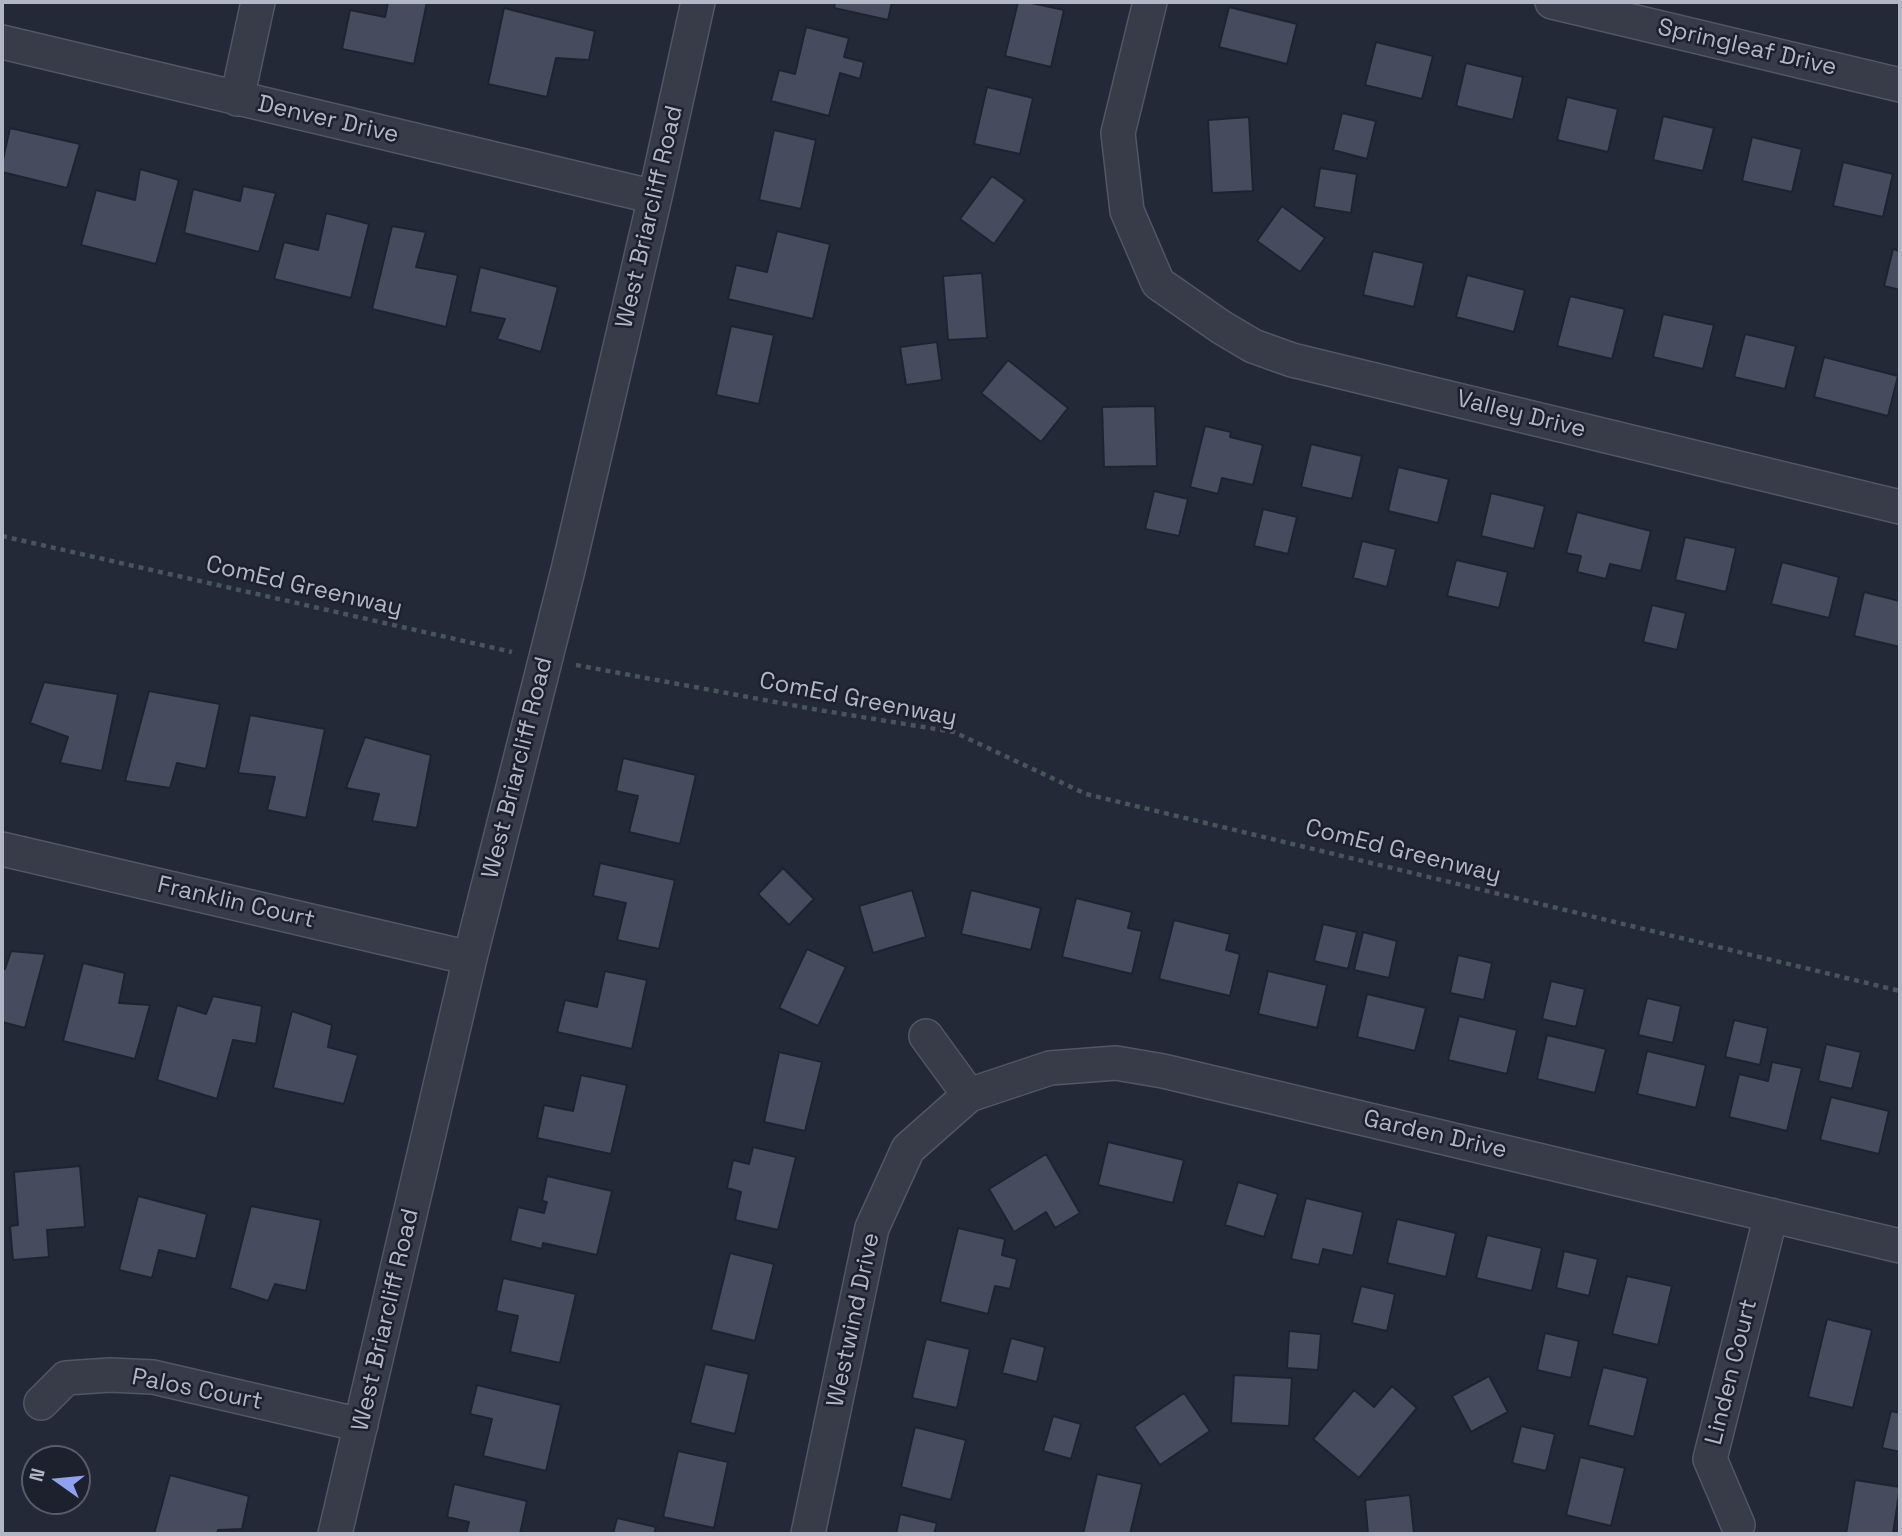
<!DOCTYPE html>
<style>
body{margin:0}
#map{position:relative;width:1902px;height:1536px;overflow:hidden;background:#242938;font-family:"Space Grotesk",sans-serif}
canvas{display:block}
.frame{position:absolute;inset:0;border:4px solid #b3b6c5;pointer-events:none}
.north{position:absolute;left:21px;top:1445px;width:70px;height:70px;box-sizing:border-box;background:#1d212e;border:2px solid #595d6a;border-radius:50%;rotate:285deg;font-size:19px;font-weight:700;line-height:28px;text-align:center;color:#b3b6c5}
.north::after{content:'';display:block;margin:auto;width:24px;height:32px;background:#90a2ed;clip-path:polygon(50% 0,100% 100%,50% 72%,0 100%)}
</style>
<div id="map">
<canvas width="1902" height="1536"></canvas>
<div class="frame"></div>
<div class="north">N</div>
</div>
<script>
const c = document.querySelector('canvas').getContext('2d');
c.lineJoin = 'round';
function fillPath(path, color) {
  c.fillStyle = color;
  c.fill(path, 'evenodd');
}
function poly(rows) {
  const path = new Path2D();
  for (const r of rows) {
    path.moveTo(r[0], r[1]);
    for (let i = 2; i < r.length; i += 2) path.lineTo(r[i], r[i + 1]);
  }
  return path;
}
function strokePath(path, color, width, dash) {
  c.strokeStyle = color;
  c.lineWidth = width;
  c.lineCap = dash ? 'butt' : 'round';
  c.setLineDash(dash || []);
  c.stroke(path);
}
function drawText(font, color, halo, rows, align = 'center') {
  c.font = font + ' "Space Grotesk",sans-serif';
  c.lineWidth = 5;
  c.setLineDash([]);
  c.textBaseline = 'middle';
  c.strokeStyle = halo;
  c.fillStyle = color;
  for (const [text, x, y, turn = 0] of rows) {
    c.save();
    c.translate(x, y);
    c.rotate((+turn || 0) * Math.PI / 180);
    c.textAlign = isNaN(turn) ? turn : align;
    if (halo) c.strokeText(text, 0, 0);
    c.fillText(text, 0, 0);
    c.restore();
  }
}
const building = poly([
 [388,2,427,2,414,64,342,49,350,10,385,17,388,2],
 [835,2,892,2,888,20,834,8,835,2],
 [1018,2,1027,2,1064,10,1051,67,1005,56,1018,2],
 [1229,7,1297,24,1287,64,1219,47,1229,7],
 [504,8,595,31,589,60,556,58,547,97,488,84,504,8],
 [806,27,849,38,844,57,864,62,860,79,840,73,829,116,771,101,779,70,795,74,806,27],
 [1376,42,1433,56,1422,99,1365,85,1376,42],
 [1466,63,1523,77,1513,120,1456,106,1466,63],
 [987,87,1033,98,1020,154,974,144,987,87],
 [1567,97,1618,109,1608,152,1557,140,1567,97],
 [1342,113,1376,121,1367,159,1333,150,1342,113],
 [1663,116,1714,128,1703,171,1653,160,1663,116],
 [1249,117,1253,191,1212,193,1208,120,1249,117],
 [10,128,80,144,67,188,2,172,2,164,10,128],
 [774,130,816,140,801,209,759,200,774,130],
 [1752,137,1802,149,1792,192,1742,181,1752,137],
 [1843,162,1893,174,1883,217,1833,206,1843,162],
 [1320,168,1357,174,1351,213,1314,207,1320,168],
 [140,169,179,180,156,264,81,245,96,190,135,200,140,169],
 [992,176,1025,200,994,244,960,219,992,176],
 [243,186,276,193,259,252,184,233,193,189,240,201,243,186],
 [1282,206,1325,238,1300,272,1257,241,1282,206],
 [326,213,369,224,351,298,274,279,284,242,318,250,326,213],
 [392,226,426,232,416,267,458,275,446,327,372,309,392,226],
 [777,231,830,244,813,319,728,299,736,265,767,272,777,231],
 [1893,249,1900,251,1900,290,1884,286,1893,249],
 [1373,251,1424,263,1414,307,1363,295,1373,251],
 [480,267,558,287,541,352,497,339,505,319,470,312,480,267],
 [982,273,987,338,948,340,943,276,982,273],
 [1467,275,1525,290,1514,332,1456,317,1467,275],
 [1570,296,1625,309,1612,359,1557,346,1570,296],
 [1663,314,1714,325,1703,369,1653,357,1663,314],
 [731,326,774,335,759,404,716,395,731,326],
 [1745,334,1796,346,1785,389,1734,377,1745,334],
 [937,342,942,380,906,385,900,347,937,342],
 [1824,357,1898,376,1888,416,1814,397,1824,357],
 [1008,360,1068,408,1041,442,981,393,1008,360],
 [1155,406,1157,466,1104,467,1102,407,1155,406],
 [1205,426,1231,432,1230,437,1263,445,1253,485,1222,478,1218,494,1190,487,1205,426],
 [1311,444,1362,456,1352,499,1301,487,1311,444],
 [1398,467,1449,479,1438,523,1388,511,1398,467],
 [1154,491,1188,499,1179,536,1145,529,1154,491],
 [1491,493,1545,506,1534,549,1481,536,1491,493],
 [1263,509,1297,517,1288,554,1254,546,1263,509],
 [1577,512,1651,531,1641,571,1610,564,1606,579,1577,572,1581,556,1566,553,1577,512],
 [1685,537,1736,548,1726,592,1675,580,1685,537],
 [1362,541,1396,549,1387,587,1353,578,1362,541],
 [1456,560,1508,572,1499,608,1447,596,1456,560],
 [1782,562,1839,577,1829,618,1771,604,1782,562],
 [1864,592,1900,601,1900,647,1854,636,1864,592],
 [1652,605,1686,613,1677,650,1643,642,1652,605],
 [44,682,118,694,102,771,60,763,68,737,30,723,44,682],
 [149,691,220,704,206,769,177,763,170,788,125,781,149,691],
 [250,715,325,729,306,818,267,810,275,777,238,773,250,715],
 [365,737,431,755,417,828,372,821,379,794,346,788,365,737],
 [623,758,696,775,680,844,629,832,638,796,616,791,623,758],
 [600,863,675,880,659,949,617,940,626,903,593,896,600,863],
 [783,868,814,899,789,925,758,894,783,868],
 [912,890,926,937,873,953,859,906,912,890],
 [971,890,1041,908,1031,950,961,934,971,890],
 [1076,898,1132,912,1128,928,1142,931,1132,974,1062,957,1076,898],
 [1174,920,1230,934,1226,950,1240,954,1230,996,1159,979,1174,920],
 [1323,924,1357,932,1348,969,1314,961,1323,924],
 [1363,932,1397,941,1389,978,1354,970,1363,932],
 [807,949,846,967,818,1026,779,1008,807,949],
 [11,951,45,954,25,1028,2,1022,2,968,5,969,11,951],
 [1458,955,1492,963,1484,1000,1450,993,1458,955],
 [83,963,125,973,119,1003,150,1005,135,1059,63,1041,83,963],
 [605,971,647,980,632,1049,557,1032,565,1000,597,1007,605,971],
 [1268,971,1327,985,1317,1028,1258,1014,1268,971],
 [1551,981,1585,989,1576,1027,1542,1019,1551,981],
 [1367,994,1426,1008,1415,1051,1357,1037,1367,994],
 [213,996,262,1006,256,1044,233,1040,217,1099,157,1080,177,1005,206,1014,213,996],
 [1647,998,1681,1006,1673,1043,1638,1035,1647,998],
 [292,1011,332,1025,328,1047,358,1055,344,1104,273,1088,292,1011],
 [1459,1016,1517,1030,1507,1074,1448,1060,1459,1016],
 [1734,1020,1768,1028,1760,1065,1725,1057,1734,1020],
 [1547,1035,1606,1049,1595,1093,1537,1079,1547,1035],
 [1826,1044,1861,1052,1852,1089,1818,1081,1826,1044],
 [1647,1051,1706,1065,1696,1108,1637,1094,1647,1051],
 [779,1052,822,1062,805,1131,764,1122,779,1052],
 [1772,1062,1802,1068,1787,1131,1729,1117,1739,1074,1768,1081,1772,1062],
 [581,1075,627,1085,611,1154,537,1138,544,1105,573,1111,581,1075],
 [1831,1097,1889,1111,1879,1154,1820,1140,1831,1097],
 [1108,1142,1184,1160,1173,1203,1098,1185,1108,1142],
 [753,1147,796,1157,778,1230,735,1220,741,1192,727,1188,733,1160,749,1164,753,1147],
 [1046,1154,1080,1213,1055,1228,1046,1212,1014,1232,989,1189,1046,1154],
 [80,1166,85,1227,47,1230,49,1257,13,1260,10,1226,18,1225,14,1172,80,1166],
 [547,1176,612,1191,597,1255,543,1243,542,1249,510,1241,518,1207,544,1213,547,1202,542,1201,547,1176],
 [1238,1182,1278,1194,1264,1237,1225,1225,1238,1182],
 [138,1196,207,1214,196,1259,159,1250,152,1278,119,1270,138,1196],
 [1306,1198,1363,1212,1353,1256,1323,1249,1319,1265,1291,1259,1306,1198],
 [251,1206,321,1220,306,1291,275,1284,268,1301,230,1288,251,1206],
 [1397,1219,1456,1233,1446,1277,1387,1263,1397,1219],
 [958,1228,1005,1239,1002,1255,1017,1259,1010,1289,995,1286,988,1314,940,1302,958,1228],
 [1487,1235,1542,1248,1532,1291,1476,1278,1487,1235],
 [1564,1251,1598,1259,1589,1296,1556,1288,1564,1251],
 [730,1253,774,1264,755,1341,711,1330,730,1253],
 [1627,1276,1672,1286,1658,1345,1612,1334,1627,1276],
 [503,1278,576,1294,560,1363,510,1352,518,1316,496,1311,503,1278],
 [1361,1286,1395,1294,1387,1331,1352,1323,1361,1286],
 [1827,1319,1872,1330,1853,1408,1808,1397,1827,1319],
 [1289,1331,1321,1334,1318,1370,1287,1368,1289,1331],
 [1545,1333,1579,1341,1571,1378,1537,1370,1545,1333],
 [1011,1338,1045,1347,1037,1382,1002,1373,1011,1338],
 [926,1339,970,1349,957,1408,912,1398,926,1339],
 [705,1364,749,1374,735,1434,690,1423,705,1364],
 [1603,1367,1648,1378,1634,1437,1588,1425,1603,1367],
 [1234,1375,1292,1378,1289,1426,1231,1423,1234,1375],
 [1489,1376,1508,1412,1471,1432,1452,1396,1489,1376],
 [477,1385,561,1405,546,1471,483,1456,492,1419,470,1414,477,1385],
 [1392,1386,1417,1408,1359,1478,1313,1439,1354,1390,1374,1407,1392,1386],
 [1184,1393,1210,1431,1160,1465,1134,1427,1184,1393],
 [1891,1411,1900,1413,1900,1452,1882,1448,1891,1411],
 [1053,1416,1081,1424,1071,1459,1043,1451,1053,1416],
 [1521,1426,1555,1434,1546,1471,1512,1463,1521,1426],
 [915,1427,966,1440,951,1500,901,1487,915,1427],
 [678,1451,728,1462,714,1528,663,1517,678,1451],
 [1580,1457,1625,1468,1611,1526,1566,1515,1580,1457],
 [1097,1474,1142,1484,1130,1534,1083,1534,1097,1474],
 [170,1475,249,1496,242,1529,218,1530,217,1534,154,1534,170,1475],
 [1855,1480,1900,1487,1893,1534,1846,1534,1855,1480],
 [454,1484,527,1501,520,1534,466,1534,469,1522,447,1517,454,1484],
 [1410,1495,1414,1534,1368,1534,1365,1500,1410,1495],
 [900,1514,937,1523,934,1534,896,1534,900,1514],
 [617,1518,656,1527,654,1534,613,1534,617,1518]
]);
const path = poly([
 [2,536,512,652],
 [576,665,813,709,954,732,1086,794,1900,991]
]);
const minor = poly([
 [1150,2,1118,133,1127,211,1158,283,1221,327,1253,346,1292,360,1900,507],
 [1552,2,1900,85],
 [2,42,655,197],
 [237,99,258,2],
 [2,849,470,958],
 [926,1036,969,1095],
 [41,1403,66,1378,110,1375,153,1377,361,1425],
 [1738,1525,1710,1459,1771,1215],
 [335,1534,470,958,568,570,655,197,698,2],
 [808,1534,872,1228,908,1149,969,1095,1050,1068,1116,1063,1163,1071,1900,1246]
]);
const streetNames = [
 ["Springleaf Drive",1747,48,13],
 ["Denver Drive",328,120,13],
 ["West Briarcliff Road",650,217,-77],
 ["Valley Drive",1521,415,14],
 ["ComEd Greenway",304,587,13],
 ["ComEd Greenway",858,700,11],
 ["West Briarcliff Road",518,768,-76],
 ["ComEd Greenway",1403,852,14],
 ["Franklin Court",236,903,13],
 ["Garden Drive",1435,1135,13],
 ["West Briarcliff Road",386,1320,-77],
 ["Westwind Drive",854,1320,-78],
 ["Linden Court",1732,1372,-76],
 ["Palos Court",197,1390,11]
];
fillPath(building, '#464b5d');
strokePath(building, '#1f2330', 2);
strokePath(minor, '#535664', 36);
strokePath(path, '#48555b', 4.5, [5, 5]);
strokePath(minor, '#383c49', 33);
drawText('24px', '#b3b6c5', '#1d212e', streetNames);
</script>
